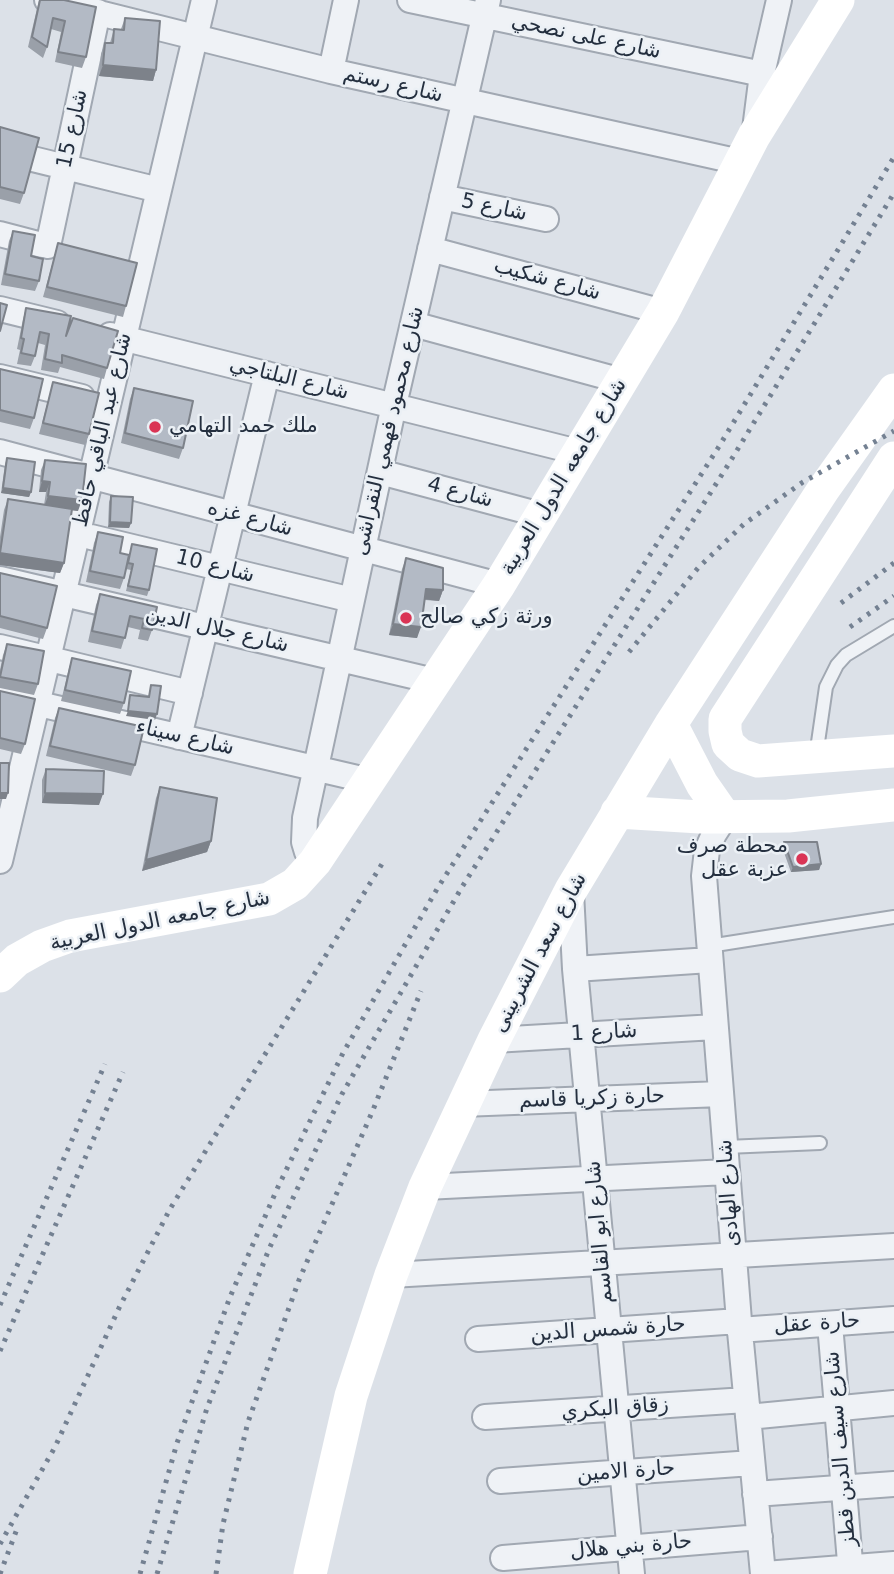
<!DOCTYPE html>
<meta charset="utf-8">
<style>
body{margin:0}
canvas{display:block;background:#dce1e8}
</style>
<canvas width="894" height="1574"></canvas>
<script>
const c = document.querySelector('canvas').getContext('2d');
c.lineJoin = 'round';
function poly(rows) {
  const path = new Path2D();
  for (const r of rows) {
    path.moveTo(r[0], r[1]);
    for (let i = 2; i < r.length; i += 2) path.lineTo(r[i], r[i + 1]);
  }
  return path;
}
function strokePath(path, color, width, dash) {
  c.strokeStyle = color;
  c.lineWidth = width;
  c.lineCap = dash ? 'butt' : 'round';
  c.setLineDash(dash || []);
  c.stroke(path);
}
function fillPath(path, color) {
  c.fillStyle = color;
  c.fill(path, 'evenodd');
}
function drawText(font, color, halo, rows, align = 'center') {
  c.font = font + ' "DejaVu Sans","Noto Naskh Arabic",sans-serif';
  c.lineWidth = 5;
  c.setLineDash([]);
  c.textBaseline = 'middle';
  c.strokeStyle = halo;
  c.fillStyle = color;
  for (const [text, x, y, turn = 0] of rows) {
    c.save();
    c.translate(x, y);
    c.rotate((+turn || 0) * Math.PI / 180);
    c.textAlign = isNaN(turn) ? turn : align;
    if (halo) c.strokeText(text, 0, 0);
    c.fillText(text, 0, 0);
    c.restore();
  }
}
const service = poly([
 [816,756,826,687,837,665,846,655,894,626],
 [709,946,894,917],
 [726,1147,820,1143]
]);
const minor = poly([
 [47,0,331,71,740,162],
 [410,0,762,74],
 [331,71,346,0],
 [755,129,762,74,779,0],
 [0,151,159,190],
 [442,197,546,219],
 [0,234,42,245],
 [48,246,98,12],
 [430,249,663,312],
 [0,309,57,323],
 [413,324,622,381],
 [110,335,578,452],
 [0,377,82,397],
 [0,452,499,585],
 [380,472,541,515],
 [91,537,352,600],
 [0,579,434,681],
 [0,647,190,693],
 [0,695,370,781],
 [179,737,267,374],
 [725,817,714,834,707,850,704,876,739,1321,763,1574],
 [0,861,204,0],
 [315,862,307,852,304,842,305,818,394,405,488,0],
 [571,892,575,969,632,1574],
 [575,969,710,960],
 [494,1040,715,1027],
 [462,1104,721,1094],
 [425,1187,727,1172],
 [391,1275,894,1246],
 [830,1324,851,1574],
 [739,1330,894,1319],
 [478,1339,739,1321],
 [485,1417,746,1400],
 [748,1417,894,1403],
 [500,1481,752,1463],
 [755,1494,894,1484],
 [503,1558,760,1537],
 [765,1574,894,1564]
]);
const secondary = poly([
 [894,458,725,719,725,731,728,744,740,755,758,761,894,751],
 [671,724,702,784,725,817],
 [617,812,700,817,788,816,894,805],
 [0,976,17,960,42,946,70,936,269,899,295,884,315,862,499,585,663,312,754,136,838,0],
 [310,1574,351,1396,391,1275,425,1187,494,1040,571,890,671,724,823,490,894,390]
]);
const rail = poly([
 [841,603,894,563],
 [850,627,894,596],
 [629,652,698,568,744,524,803,482,894,431],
 [0,1305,105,1064],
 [0,1351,123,1072],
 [0,1544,55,1447,119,1308,170,1209,385,859],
 [0,1574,17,1529],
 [140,1574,177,1443,230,1297,277,1189,343,1053,437,889,718,448,894,157],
 [157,1574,207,1408,269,1249,342,1094,462,887,728,465,894,193],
 [216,1574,223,1524,248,1422,299,1280,373,1110,421,991]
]);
const wall = poly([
 [39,0,64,0,86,57,82,68,55,62,61,32,51,29,47,47,43,58,28,47],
 [125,18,156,70,153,81,99,76,101,54,105,43,110,43,114,29,121,29],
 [0,127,24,193,20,204,0,199],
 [13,231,31,256,39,281,35,291,1,285,9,241],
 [58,243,126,306,123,317,43,297],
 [26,308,67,335,107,368,104,379,60,367,58,373,41,370,45,345,38,343,35,356,31,366,17,364,20,350,17,349,23,319],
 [0,369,34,418,30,429,0,422],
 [53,382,89,434,85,445,39,434,50,393],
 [134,388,183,448,179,459,121,443,130,399],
 [7,458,31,492,29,497,1,493,5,464],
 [45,460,78,511,72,510,64,563,60,573,0,565,0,537,4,510,8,499,44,505,46,492,39,492,41,470],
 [111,496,131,523,129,528,108,527,109,502],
 [98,532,120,553,124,578,120,589,86,582,94,543],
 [132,544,149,590,147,596,126,591,131,570,126,569],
 [406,558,443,590,439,601,425,600,417,638,389,635,402,569],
 [0,573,47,628,43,639,0,628],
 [100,594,157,607,152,630,148,641,138,639,140,630,128,627,121,649,88,642,96,605],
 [7,644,38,684,34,695,0,688,0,670,3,655],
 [72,658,124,703,120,714,61,701,69,668],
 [0,691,25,744,21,754,0,749],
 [59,708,135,765,131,776,46,756,55,718],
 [46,769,99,805,42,803,42,780],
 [160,787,211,841,207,852,142,871,156,798],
 [784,842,821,864,819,870,791,872,782,847]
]);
const shadedWall = poly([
 [103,65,156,70,153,81,99,76],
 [42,481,50,482,46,492,39,492],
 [3,488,31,492,29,497,1,493],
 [48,496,82,500,78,511,44,507],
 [110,522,131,523,129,528,108,527],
 [0,553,64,563,60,573,0,565],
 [426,589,443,590,439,601,422,599],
 [393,624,421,627,417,638,389,635],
 [128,711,157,714,155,720,126,716],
 [0,793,8,793,6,799,0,799],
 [45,793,103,794,99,805,42,803],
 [211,841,207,852,142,871,146,860],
 [821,864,819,870,791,872,793,867]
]);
const building = poly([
 [40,0,64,0,96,7,86,57,58,52,65,21,53,18,47,47,32,37,40,0],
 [125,18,160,21,156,70,103,65,105,43,113,43,114,29,124,30,125,18],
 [0,127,39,138,24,193,0,187,0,127],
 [13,231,35,235,31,256,43,259,39,281,5,274,13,231],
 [58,243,137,263,126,306,47,287,58,243],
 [0,303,7,305,0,331,0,303],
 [26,308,71,316,66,336,73,318,118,331,107,368,62,355,62,363,45,359,49,334,40,332,35,356,21,353,24,339,21,338,26,308],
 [0,369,43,379,34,418,0,410,0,369],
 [53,382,99,393,89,434,43,423,53,382],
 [134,388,193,401,183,448,125,433,134,388],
 [7,458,35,462,31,492,3,488,7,458],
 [45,460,86,464,82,500,48,496,50,482,42,481,45,460],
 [111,496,133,497,131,523,110,522,111,496],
 [8,499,72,509,64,563,0,553,8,499],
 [98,532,123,537,120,553,129,555,124,578,90,571,98,532],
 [132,544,157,549,149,590,128,586,133,564,128,563,132,544],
 [406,558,443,568,443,590,426,589,421,627,393,624,406,558],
 [0,573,57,586,47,628,0,616,0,573],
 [100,594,157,607,152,630,142,628,144,619,130,616,125,638,92,631,100,594],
 [7,644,44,651,38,684,0,677,7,644],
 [72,658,131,671,124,703,65,690,72,658],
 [151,685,161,686,157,714,128,711,130,695,149,697,151,685],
 [0,691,35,699,25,744,0,738,0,691],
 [59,708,144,727,135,765,50,746,59,708],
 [0,763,9,763,8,793,0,793,0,763],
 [46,769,104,771,103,794,45,793,46,769],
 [160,787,217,798,211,841,146,860,160,787],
 [784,842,817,842,821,864,793,867,784,842]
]);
const markers = [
 [155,427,7,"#da3455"],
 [406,618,7,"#da3455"],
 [802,859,7,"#da3455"]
];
const streetNames = [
 ["شارع على نصحي",586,37,12],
 ["شارع رستم",393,85,13],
 ["شارع 15",73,129,-78],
 ["شارع 5",494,208,12],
 ["شارع شكيب",547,280,15],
 ["شارع البلتاجي",289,379,14],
 ["شارع عبد الباقي حافظ",103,430,-77],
 ["شارع محمود فهمي النقراشى",389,431,-77],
 ["شارع جامعه الدول العربية",564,477,-59],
 ["شارع 4",460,493,15],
 ["شارع غزه",250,519,15],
 ["شارع 10",215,567,14],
 ["شارع جلال الدين",217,630,13],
 ["شارع سيناء",185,738,13],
 ["شارع جامعه الدول العربية",160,921,-12],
 ["شارع سعد الشربينى",540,953,-62],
 ["شارع 1",604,1033,-3],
 ["حارة زكريا قاسم",592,1099,-2],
 ["شارع الهادى",729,1193,-94],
 ["شارع ابو القاسم",600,1232,-95],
 ["حارة عقل",817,1324,-4],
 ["حارة شمس الدين",608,1330,-4],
 ["زقاق البكري",615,1409,-4],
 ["شارع سيف الدين قطز",841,1449,-95],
 ["حارة الامين",626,1472,-4],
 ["حارة بني هلال",631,1547,-5]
];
const poiNames = [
 ["ملك حمد التهامي",169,427],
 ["ورثة زكي صالح",420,618],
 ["محطة صرف",788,847,"right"],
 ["عزبة عقل",788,871,"right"]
];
strokePath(service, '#a1a8b2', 16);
strokePath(minor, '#a1a8b2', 28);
strokePath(service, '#eff2f6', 12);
strokePath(minor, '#eff2f6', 24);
strokePath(secondary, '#fff', 33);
strokePath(rail, '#748192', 5, [3.5, 7]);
fillPath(wall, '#9aa0a9');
fillPath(shadedWall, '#7d828a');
fillPath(building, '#b3bac5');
strokePath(building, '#7d828a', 2);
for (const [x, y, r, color] of markers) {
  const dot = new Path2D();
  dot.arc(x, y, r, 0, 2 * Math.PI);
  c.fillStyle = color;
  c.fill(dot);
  strokePath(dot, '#ebf0f5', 2.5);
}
drawText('21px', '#242f3f', '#ebf0f5', streetNames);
drawText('21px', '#242f3f', '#ebf0f5', poiNames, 'left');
</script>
